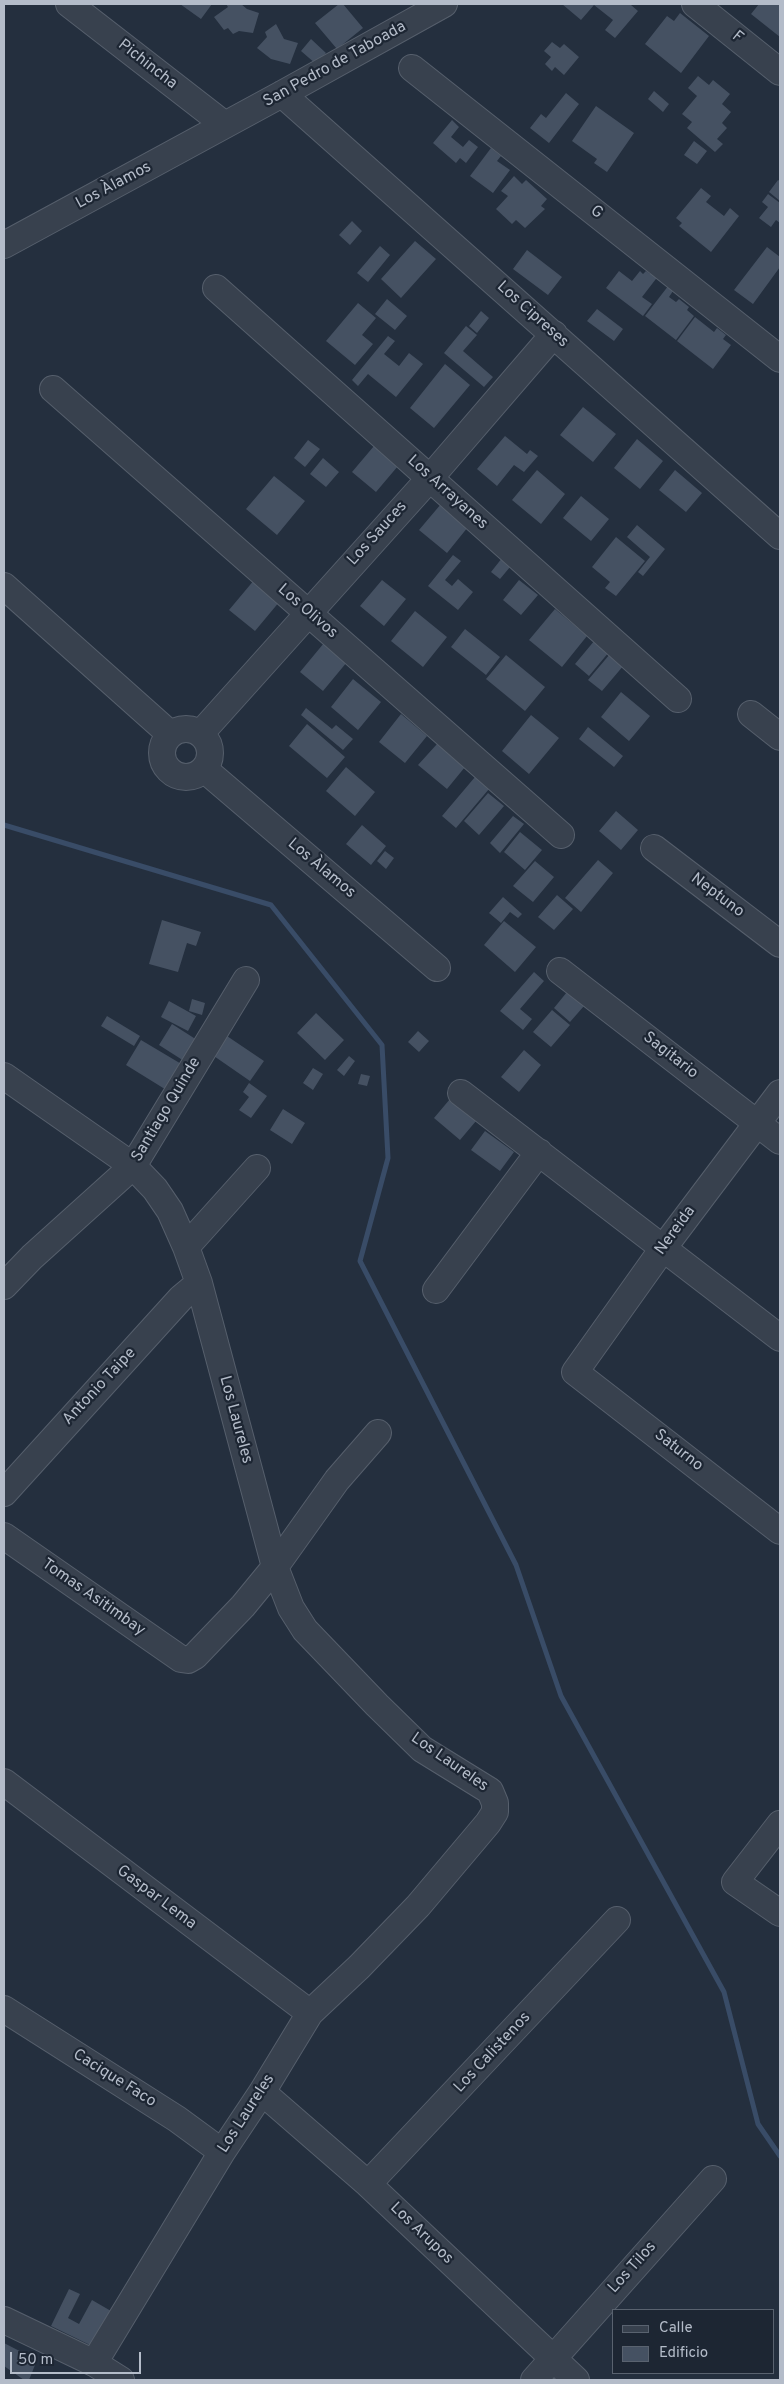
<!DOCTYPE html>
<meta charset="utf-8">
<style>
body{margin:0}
#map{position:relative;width:784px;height:2384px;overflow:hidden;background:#242f3e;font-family:Overpass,sans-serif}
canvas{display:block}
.frame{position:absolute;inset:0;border:5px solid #b4bcc9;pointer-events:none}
.legend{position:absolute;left:612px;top:2309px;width:162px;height:65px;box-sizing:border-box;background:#1d2633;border:1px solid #59626f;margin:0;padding:6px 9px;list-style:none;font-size:15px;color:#b4bcc9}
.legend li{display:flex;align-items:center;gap:10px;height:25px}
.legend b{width:25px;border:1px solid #59626f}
.scale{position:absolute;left:10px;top:2352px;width:131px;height:22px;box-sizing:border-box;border:2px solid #b4bcc9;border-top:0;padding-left:6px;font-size:15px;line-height:18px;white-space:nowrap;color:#b4bcc9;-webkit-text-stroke:4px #1d2633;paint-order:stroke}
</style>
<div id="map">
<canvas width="784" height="2384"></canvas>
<div class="frame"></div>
<ul class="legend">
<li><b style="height:6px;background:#38414e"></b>Calle</li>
<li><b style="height:14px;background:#455162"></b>Edificio</li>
</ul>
<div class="scale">50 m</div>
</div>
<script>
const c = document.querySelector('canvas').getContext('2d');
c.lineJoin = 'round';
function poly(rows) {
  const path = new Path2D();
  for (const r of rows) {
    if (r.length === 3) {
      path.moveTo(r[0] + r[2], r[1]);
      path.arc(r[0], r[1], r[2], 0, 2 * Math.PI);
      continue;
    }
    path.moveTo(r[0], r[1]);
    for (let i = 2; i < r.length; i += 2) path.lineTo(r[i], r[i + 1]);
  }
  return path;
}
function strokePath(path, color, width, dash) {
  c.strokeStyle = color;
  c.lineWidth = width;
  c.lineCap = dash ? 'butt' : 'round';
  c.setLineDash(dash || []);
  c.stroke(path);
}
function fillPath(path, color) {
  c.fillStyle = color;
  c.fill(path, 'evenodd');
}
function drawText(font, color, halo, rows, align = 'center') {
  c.font = font + ' Overpass,sans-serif';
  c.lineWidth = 4.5;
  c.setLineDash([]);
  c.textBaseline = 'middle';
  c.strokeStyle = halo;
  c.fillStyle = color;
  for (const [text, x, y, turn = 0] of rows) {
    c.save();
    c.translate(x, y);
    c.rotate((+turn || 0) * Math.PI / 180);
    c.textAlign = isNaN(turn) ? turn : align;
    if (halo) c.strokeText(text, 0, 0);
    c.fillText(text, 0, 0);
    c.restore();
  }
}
const stream = poly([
 [4,825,271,905,382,1045,388,1158,360,1261,516,1565,561,1696,724,1992,758,2124,780,2156]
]);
const building = poly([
 [180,4,212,4,201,19],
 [226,4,241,4,247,9,259,13,253,33,239,31,233,34,228,28,224,30,214,17,228,7],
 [339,4,343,4,363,28,337,49,315,23],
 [562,4,633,4,631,5,638,11,615,38,605,30,613,20,594,5,581,20],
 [759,4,780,4,780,37,751,14],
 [680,13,709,36,681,73,645,44,667,16,674,21],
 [276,24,284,39,298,43,290,64,271,59,257,48,267,37,265,32],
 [311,39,326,53,316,64,301,51],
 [552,42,560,48,564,44,579,57,564,75,555,67,552,71,545,64,551,57,544,51],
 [698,76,709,85,713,80,730,94,722,104,731,112,722,123,727,128,717,139,723,144,715,152,687,128,692,122,682,114,697,96,688,88],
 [654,91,669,104,663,112,648,99],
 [566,93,579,104,549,143,530,128,541,114,546,118],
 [596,106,634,133,607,172,594,163,597,159,572,141],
 [452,120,459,127,451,137,463,147,469,140,478,147,466,163,460,158,456,163,433,143],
 [694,141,707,151,697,164,684,155],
 [491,148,501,156,497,161,510,170,493,193,470,176],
 [514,176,522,184,526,180,547,199,541,206,545,209,525,228,516,220,512,224,496,209,508,196,501,191],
 [778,180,780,181,780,201,769,192],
 [701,188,711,196,706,202,724,216,730,208,739,216,711,252,679,226,682,223,676,218],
 [768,194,780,203,780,223,776,220,771,227,759,218,768,207,762,202],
 [352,221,362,231,350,245,339,235],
 [415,241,436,259,401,298,381,279],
 [380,246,390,255,368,282,357,273],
 [767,247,780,257,780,267,753,304,734,290],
 [527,250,562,277,548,295,513,269],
 [619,271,632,281,640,271,643,274,646,271,650,274,653,271,659,275,642,297,652,304,643,316,606,288],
 [672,281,677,285,669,297,676,302,679,299,689,307,687,310,694,316,676,340,645,316],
 [387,299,407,316,395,330,375,314],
 [358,303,376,318,362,335,373,344,355,365,326,341],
 [597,309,623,329,614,341,587,321],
 [481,311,489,318,477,333,469,326],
 [695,317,714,332,717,328,721,331,726,335,723,339,731,345,713,369,677,341],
 [466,326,477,335,463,351,493,377,484,387,444,353],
 [388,336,395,341,384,354,399,366,409,353,423,364,396,397,368,374,358,386,352,380],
 [445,364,470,385,434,428,410,408],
 [583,407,616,434,593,462,560,435],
 [505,436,527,454,530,450,538,456,524,472,514,465,497,486,477,469],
 [637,439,663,461,640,489,614,468],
 [308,440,320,449,305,467,294,458],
 [374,446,398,466,376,492,352,472],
 [323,458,339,472,326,487,310,474],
 [537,470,565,494,541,524,512,500],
 [675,470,702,493,686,512,659,490],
 [274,476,305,501,277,535,246,509],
 [581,496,609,519,591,541,563,518],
 [441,504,468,527,447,553,419,530],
 [637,525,665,549,643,576,638,572,650,557,627,537],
 [616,537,645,561,616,596,605,588,610,582,592,567],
 [506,553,515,561,500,579,491,572],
 [453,555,461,561,445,580,452,586,458,579,473,592,458,610,428,586],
 [255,579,280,601,255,631,229,610],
 [382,580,406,599,384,626,360,606],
 [519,580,538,595,521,615,503,600],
 [555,609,587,636,562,667,529,640],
 [415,611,447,637,423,667,391,641],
 [465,629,500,657,486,675,451,647],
 [595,640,609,652,589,676,575,664],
 [324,643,347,662,323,691,300,672],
 [610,654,624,665,602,691,588,680],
 [506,655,545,687,525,711,486,679],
 [353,679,381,702,358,730,331,707],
 [621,692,650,716,629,741,601,717],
 [306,708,332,729,336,725,353,739,343,750,301,715],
 [401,714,427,736,405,763,379,742],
 [531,715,559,738,529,774,502,751],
 [307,724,345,757,327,778,289,746],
 [588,727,623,756,614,767,579,739],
 [437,744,465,767,447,789,418,765],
 [346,767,375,792,355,816,326,791],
 [475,777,489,789,456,828,442,816],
 [488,793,504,806,479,835,464,821],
 [616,811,638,830,621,850,599,831],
 [513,816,524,824,500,853,490,843],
 [362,825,386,846,371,865,346,844],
 [520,832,542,850,525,870,504,852],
 [385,851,394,858,386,869,377,861],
 [598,860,613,873,581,912,565,898],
 [535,861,554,877,533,902,513,886],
 [557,895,573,909,554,930,538,917],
 [503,897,522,914,518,918,510,912,501,923,489,913],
 [162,920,201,932,196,946,187,943,178,972,149,964],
 [504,921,536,947,515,972,484,945],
 [534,972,544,981,520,1009,532,1019,523,1030,500,1011],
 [567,992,584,1006,570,1022,554,1008],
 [192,999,205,1003,202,1015,189,1011],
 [169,1001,196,1016,188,1031,161,1017],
 [552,1010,570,1025,551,1047,533,1032],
 [316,1013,344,1040,325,1060,297,1033],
 [107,1016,140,1036,134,1046,101,1026],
 [172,1024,197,1040,184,1061,159,1045],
 [418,1031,429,1041,419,1052,408,1042],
 [224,1034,264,1061,250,1081,211,1054],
 [141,1040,183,1065,168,1091,126,1065],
 [524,1050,541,1065,519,1092,501,1077],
 [349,1056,355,1061,344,1076,337,1070],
 [313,1068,323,1074,313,1090,303,1083],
 [361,1074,370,1076,367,1086,358,1084],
 [249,1083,267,1096,251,1118,239,1110,249,1097,243,1092],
 [450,1099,476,1121,460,1140,434,1118],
 [283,1109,305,1123,292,1144,270,1130],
 [485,1131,514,1152,500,1171,471,1150],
 [69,2289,80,2294,68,2318,79,2324,92,2300,111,2311,90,2345,51,2326],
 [4,2343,37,2360,29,2380,24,2380,4,2366]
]);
const minor = poly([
 [69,4,225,125],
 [695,4,780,72],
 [412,68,780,359],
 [282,94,780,536],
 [4,245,282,94,444,4],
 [216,288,678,699],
 [53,389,561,835],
 [4,586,170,734],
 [751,714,780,737],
 [186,753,24],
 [201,733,430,478,554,334],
 [204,769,437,968],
 [654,848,780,944],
 [560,971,780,1141],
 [4,1076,133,1166,155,1189,170,1211,186,1247,199,1283,275,1567,291,1608,305,1630,377,1705,422,1749,490,1791,495,1803,495,1812,488,1823,418,1906,359,1967,310,2013,262,2092,222,2152,94,2363],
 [461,1093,780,1338],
 [780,1093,664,1247,575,1372,780,1531],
 [186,1247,257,1168],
 [4,1286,32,1257,133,1166,246,980],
 [436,1290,539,1152],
 [4,1493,181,1298,199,1283],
 [4,1536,181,1659,188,1660,195,1656,243,1606,275,1567,337,1480,378,1433],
 [4,1782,310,2013],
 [780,1824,735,1882,780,1913],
 [4,2009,177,2119,222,2152],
 [262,2092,368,2184,576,2380],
 [368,2184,617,1920],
 [4,2320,94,2363,121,2380],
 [534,2380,713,2179]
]);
const streetNames = [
 ["F",737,38,39],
 ["Pichincha",147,65,38],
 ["San Pedro de Taboada",335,65,-29],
 ["Los Àlamos",114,186,-28],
 ["G",596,213,38],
 ["Los Cipreses",532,315,42],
 ["Los Arrayanes",447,493,42],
 ["Los Sauces",378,534,-48],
 ["Los Olivos",307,612,41],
 ["Los Àlamos",321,869,40],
 ["Neptuno",717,896,37],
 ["Sagitario",670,1056,38],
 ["Santiago Quinde",167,1110,-59],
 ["Nereida",676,1231,-54],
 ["Antonio Taipe",100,1387,-47],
 ["Los Laureles",235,1420,75],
 ["Saturno",678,1451,38],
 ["Tomas Asitimbay",93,1598,35],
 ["Los Laureles",449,1763,35],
 ["Gaspar Lema",156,1898,37],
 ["Los Calistenos",493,2053,-47],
 ["Cacique Faco",114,2079,32],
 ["Los Laureles",247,2114,-57],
 ["Los Arupos",421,2234,44],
 ["Los Tilos",633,2268,-48]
];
strokePath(stream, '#394c67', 5);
fillPath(building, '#455162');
strokePath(minor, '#565f6c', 28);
strokePath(minor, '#38414e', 26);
drawText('16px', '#b4bcc9', '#1d2633', streetNames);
</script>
